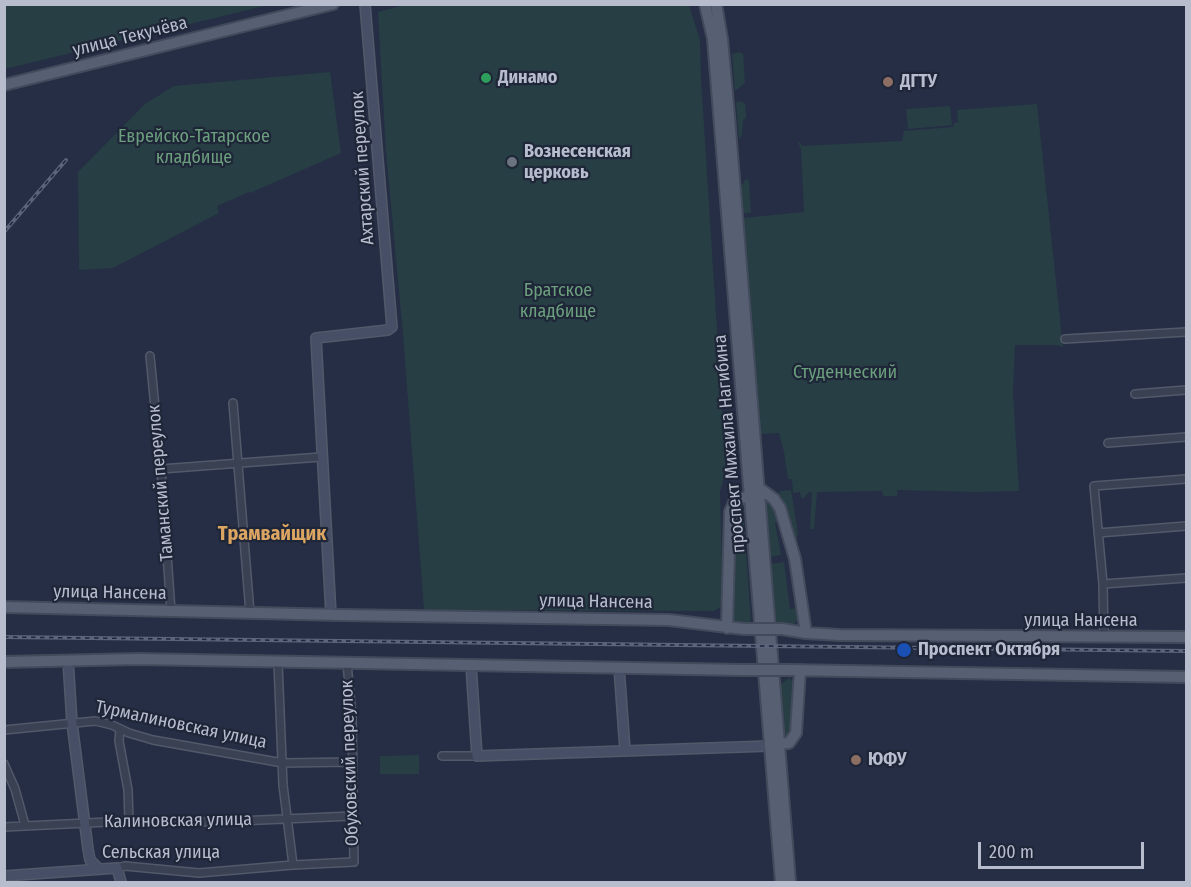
<!DOCTYPE html>
<meta charset="utf-8">
<style>
body{margin:0}
#map{position:relative;width:1191px;height:887px;overflow:hidden;background:#252e44;font-family:"Fira Sans Condensed",sans-serif}
canvas{display:block}
.frame{position:absolute;inset:0;border:6px solid #b7bdcd;pointer-events:none}
.scale{position:absolute;left:978px;top:842px;width:166px;height:27px;box-sizing:border-box;border:3px solid #b7bdcd;border-top:0;padding-left:8px;font-size:18px;line-height:21px;white-space:nowrap;color:#b7bdcd;-webkit-text-stroke:4px #1e2638;paint-order:stroke}
</style>
<div id="map">
<canvas width="1191" height="887"></canvas>
<div class="frame"></div>
<div class="scale">200 m</div>
</div>
<script>
const c = document.querySelector('canvas').getContext('2d');
c.lineJoin = 'round';
function fillPath(path, color) {
  c.fillStyle = color;
  c.fill(path, 'evenodd');
}
function poly(rows) {
  const path = new Path2D();
  for (const r of rows) {
    path.moveTo(r[0], r[1]);
    for (let i = 2; i < r.length; i += 2) path.lineTo(r[i], r[i + 1]);
  }
  return path;
}
function strokePath(path, color, width, dash) {
  c.strokeStyle = color;
  c.lineWidth = width;
  c.lineCap = dash ? 'butt' : 'round';
  c.setLineDash(dash || []);
  c.stroke(path);
}
function drawText(font, color, halo, rows, align = 'center') {
  c.font = font + ' "Fira Sans Condensed",sans-serif';
  c.lineWidth = 4.5;
  c.setLineDash([]);
  c.textBaseline = 'middle';
  c.strokeStyle = halo;
  c.fillStyle = color;
  for (const [text, x, y, turn = 0] of rows) {
    c.save();
    c.translate(x, y);
    c.rotate((+turn || 0) * Math.PI / 180);
    c.textAlign = isNaN(turn) ? turn : align;
    if (halo) c.strokeText(text, 0, 0);
    c.fillText(text, 0, 0);
    c.restore();
  }
}
const green = poly([
 [5,4,268,4,268,5,5,69],
 [408,4,689,5,700,40,701,79,726,471,720,492,723,599,720,607,714,611,424,610,403,334,386,151,378,12],
 [740,52,743,54,745,83,735,91,732,54],
 [330,72,341,153,250,193,249,192,217,206,219,213,113,268,79,270,78,172,145,104,174,86],
 [741,101,745,104,746,118,743,120,742,135,739,139,736,102],
 [1037,104,1063,347,1057,345,1015,345,1013,393,1019,491,976,492,897,490,897,496,883,496,882,491,817,492,814,529,810,529,812,492,809,492,803,499,801,497,800,492,793,493,792,479,788,479,784,452,779,433,760,434,743,218,804,212,801,149,798,142,800,142,802,146,902,141,904,131,953,127,954,123,958,122,957,110],
 [950,106,952,125,908,129,906,109],
 [745,180,749,180,751,213,742,213,740,188],
 [791,490,798,533,796,543,784,503,779,493,780,491],
 [766,502,774,504,780,521,775,523,781,555,770,557],
 [735,505,740,505,743,506,751,624,736,624,732,618],
 [784,562,790,609,800,608,799,618,794,624,775,623,771,564],
 [789,678,796,684,791,737,784,739,782,735,779,685],
 [419,755,419,774,380,774,380,756]
]);
const street = poly([
 [1065,339,1186,332],
 [150,356,161,469,171,611],
 [1135,394,1186,390],
 [233,403,250,613],
 [1108,443,1186,437],
 [161,469,321,457],
 [1098,533,1186,526],
 [1103,584,1186,578],
 [1104,638,1103,584,1094,486,1186,479],
 [278,663,283,785,293,865],
 [120,729,119,741,128,790,129,821],
 [4,730,95,721,112,725,129,733,153,740,283,763,352,762],
 [442,756,477,756],
 [4,764,15,789,25,825],
 [4,827,129,821,215,822,352,816],
 [117,868,125,866,199,873,293,865,354,862,352,717,347,663]
]);
const secondary = poly([
 [331,615,316,338,388,330,392,327,365,4],
 [68,660,72,723,88,849,90,860,98,868],
 [471,665,477,756,769,746],
 [619,667,625,750],
 [4,876,117,868,121,882]
]);
const primary = poly([
 [705,4,713,39,781,882],
 [716,4,722,39,729,116,790,882],
 [4,85,333,4],
 [759,488,774,499,780,508,795,559,806,633],
 [4,607,341,615,669,620,744,629],
 [727,628,730,512,735,500,750,496],
 [782,629,806,633,840,635,1186,637],
 [4,662,138,659,742,670],
 [789,670,1186,677],
 [778,744,789,743,796,733,800,670]
]);
const rail = poly([
 [4,232,66,160],
 [4,637,1186,651]
]);
const primaryBridge = poly([
 [744,629,782,629],
 [742,670,789,670]
]);
const markers = [
 [486,78,6,"#2e9e5b"],
 [888,82,6,"#8d6e63"],
 [512,162,6,"#6b7280"],
 [904,650,8,"#1a4fb4"],
 [856,760,6,"#8d6e63"]
];
const streetNames = [
 ["улица Текучёва",130,37,-14],
 ["Ахтарский переулок",363,168,-94],
 ["проспект Михаила Нагибина",730,444,-95],
 ["Таманский переулок",161,483,-95],
 ["улица Нансена",110,593,1],
 ["улица Нансена",596,602,1],
 ["улица Нансена",1081,621],
 ["Турмалиновская улица",181,725,12],
 ["Обуховский переулок",350,763,-92],
 ["Калиновская улица",178,821,-1],
 ["Сельская улица",161,853]
];
const poiNames = [
 ["Динамо",498,78],
 ["ДГТУ",900,82],
 ["Вознесенская",524,152],
 ["церковь",524,173],
 ["Проспект Октября",918,650],
 ["ЮФУ",868,760]
];
const parkNames = [
 ["Еврейско-Татарское",194,137],
 ["кладбище",194,158],
 ["Братское",558,291],
 ["кладбище",558,312],
 ["Студенческий",845,373]
];
const neighbourhoodNames = [
 ["Трамвайщик",272,534]
];
fillPath(green, '#273e45');
strokePath(street, '#52596a', 10);
strokePath(secondary, '#52596a', 12);
strokePath(primary, '#434a5c', 14);
strokePath(street, '#394153', 7);
strokePath(secondary, '#474f66', 9);
strokePath(primary, '#576073', 10);
strokePath(rail, '#5b647a', 4);
strokePath(rail, '#1e2638', 1.5, [4.5]);
strokePath(primaryBridge, '#434a5c', 14, []);
strokePath(primaryBridge, '#576073', 10);
for (const [x, y, r, color] of markers) {
  const dot = new Path2D();
  dot.arc(x, y, r, 0, 2 * Math.PI);
  c.fillStyle = color;
  c.fill(dot);
  strokePath(dot, '#1e2638', 2);
}
drawText('18px', '#b7bdcd', '#1e2638', streetNames);
drawText('bold 18px', '#b7bdcd', '#1e2638', poiNames, 'left');
drawText('18px', '#6c9f7e', '#1e2638', parkNames);
drawText('bold 20px', '#dda562', '#1e2638', neighbourhoodNames);
</script>
